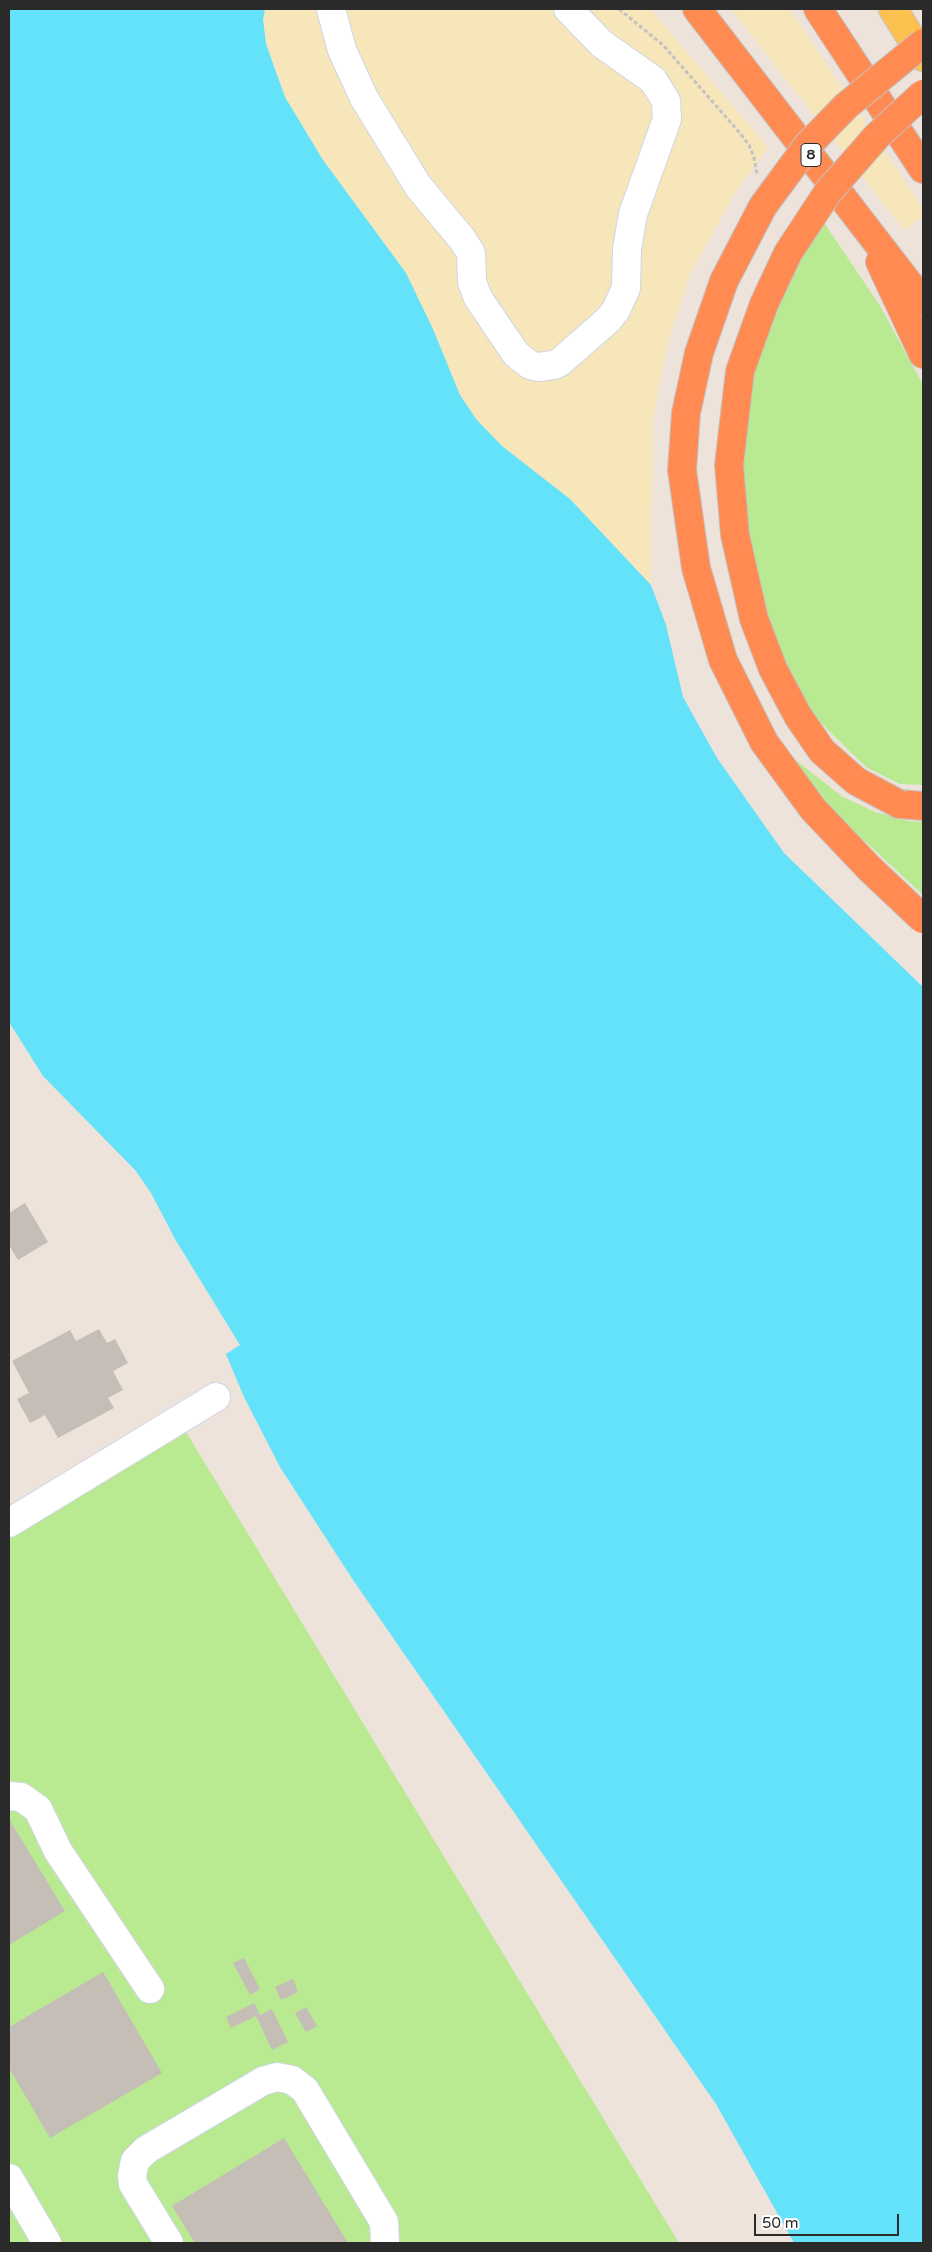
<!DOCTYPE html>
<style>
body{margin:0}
#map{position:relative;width:932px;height:2252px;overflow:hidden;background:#ede3da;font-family:"Varela Round",sans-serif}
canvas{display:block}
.frame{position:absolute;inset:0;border:10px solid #2a2a2a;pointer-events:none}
.scale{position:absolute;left:754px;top:2214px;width:145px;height:22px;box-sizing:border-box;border:2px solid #2a2a2a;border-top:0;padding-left:6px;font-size:15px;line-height:18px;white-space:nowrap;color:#2a2a2a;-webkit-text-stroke:4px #fff;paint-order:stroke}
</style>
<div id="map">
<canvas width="932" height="2252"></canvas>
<div class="frame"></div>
<div class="scale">50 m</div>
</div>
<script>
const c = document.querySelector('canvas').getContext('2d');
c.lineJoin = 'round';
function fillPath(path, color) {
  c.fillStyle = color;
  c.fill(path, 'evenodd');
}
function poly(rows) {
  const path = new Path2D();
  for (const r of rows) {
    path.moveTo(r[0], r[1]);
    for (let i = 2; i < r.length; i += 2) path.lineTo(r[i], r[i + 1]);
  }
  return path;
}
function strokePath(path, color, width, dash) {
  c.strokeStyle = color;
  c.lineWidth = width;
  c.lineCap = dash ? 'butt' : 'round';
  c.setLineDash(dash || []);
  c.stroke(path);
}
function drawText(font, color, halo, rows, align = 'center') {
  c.font = font + ' "Varela Round",sans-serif';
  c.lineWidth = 4;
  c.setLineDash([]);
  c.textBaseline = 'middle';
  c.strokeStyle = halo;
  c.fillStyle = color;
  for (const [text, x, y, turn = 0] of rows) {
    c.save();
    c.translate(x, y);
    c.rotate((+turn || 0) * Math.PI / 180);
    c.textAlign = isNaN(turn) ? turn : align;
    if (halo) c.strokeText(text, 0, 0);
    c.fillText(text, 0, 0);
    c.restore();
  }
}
const green = poly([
 [821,218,880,306,923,385,923,785,900,784,866,767,821,723,794,687,758,608,738,464,751,377,772,313],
 [789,755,843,797,875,812,908,821,923,822,923,895,854,831,819,797],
 [186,1432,679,2243,9,2243,9,1539]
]);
const sand = poly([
 [265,9,650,9,768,147,737,190,691,272,668,342,653,418,651,585,570,499,502,446,476,419,460,395,433,329,406,273,323,160,285,97,266,44,263,19],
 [731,9,789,9,923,208,923,216,904,230]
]);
const water = poly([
 [9,9,265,9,263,19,266,44,285,97,323,160,406,273,433,329,460,395,476,419,502,446,570,499,651,585,666,625,683,697,717,758,784,853,923,987,923,2243,794,2243,716,2104,353,1580,280,1467,244,1397,226,1354,240,1345,175,1239,151,1193,136,1171,43,1076,9,1022]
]);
const building = poly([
 [25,1203,48,1242,18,1260,9,1245,9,1213],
 [99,1329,107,1343,115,1339,128,1363,113,1371,123,1390,108,1398,114,1408,58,1438,45,1415,30,1423,17,1399,29,1393,12,1361,70,1330,76,1341],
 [9,1819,65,1911,9,1945],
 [244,1958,260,1989,250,1995,233,1963],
 [103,1972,162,2073,50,2138,9,2068,9,2027],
 [293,1979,298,1992,281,2000,275,1987],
 [254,2003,260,2015,272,2009,288,2042,272,2050,256,2016,231,2028,226,2017],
 [306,2007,317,2026,306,2032,295,2013],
 [284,2138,348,2243,195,2243,172,2206]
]);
const path = poly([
 [619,9,663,45,739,132,749,145,754,157,757,174]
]);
const minor = poly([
 [331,9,342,50,364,98,418,186,462,239,471,253,472,282,478,298,516,354,530,365,538,367,554,365,560,362,608,320,616,310,626,288,627,249,633,214,667,119,666,101,653,80,602,44,568,9],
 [9,1523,216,1397],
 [9,1796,21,1797,38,1809,58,1851,150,1989],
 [9,2178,47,2243],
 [169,2243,133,2184,132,2176,135,2161,146,2150,263,2081,277,2077,292,2080,305,2090,384,2222,385,2243]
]);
const major = poly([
 [893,9,923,57]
]);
const highway = poly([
 [697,9,923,302],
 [818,9,923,169],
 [880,262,923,354],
 [899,804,923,806]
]);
const highwayBridge = poly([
 [923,43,846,106,808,145,763,206,724,281,699,353,686,413,682,470,696,568,723,660,764,742,813,809,869,868,923,919],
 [899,804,856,781,822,751,798,716,773,669,754,619,735,535,729,465,740,371,764,304,788,253,828,192,877,136,923,94]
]);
const shields = [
 [811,155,20]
];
const shieldNames = [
 ["8",811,155]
];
fillPath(green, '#b9e991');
fillPath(sand, '#f6e6ba');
fillPath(water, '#63e2f9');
fillPath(building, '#c5beb6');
strokePath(minor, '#cfd6e4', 30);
strokePath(major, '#c3c3c3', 30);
strokePath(highway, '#c3c3c3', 30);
strokePath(path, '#c3c3c3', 3, [4, 2.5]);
strokePath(minor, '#fff', 28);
strokePath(major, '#fdc14f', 28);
strokePath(highway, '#ff8b53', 28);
strokePath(highwayBridge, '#c3c3c3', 30, []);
strokePath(highwayBridge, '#ff8b53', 28);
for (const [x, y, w] of shields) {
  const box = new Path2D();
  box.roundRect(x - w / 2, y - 11.5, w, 23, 4);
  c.fillStyle = '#fff';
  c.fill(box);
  strokePath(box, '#2a2a2a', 1);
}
drawText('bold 14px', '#2a2a2a', null, shieldNames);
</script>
